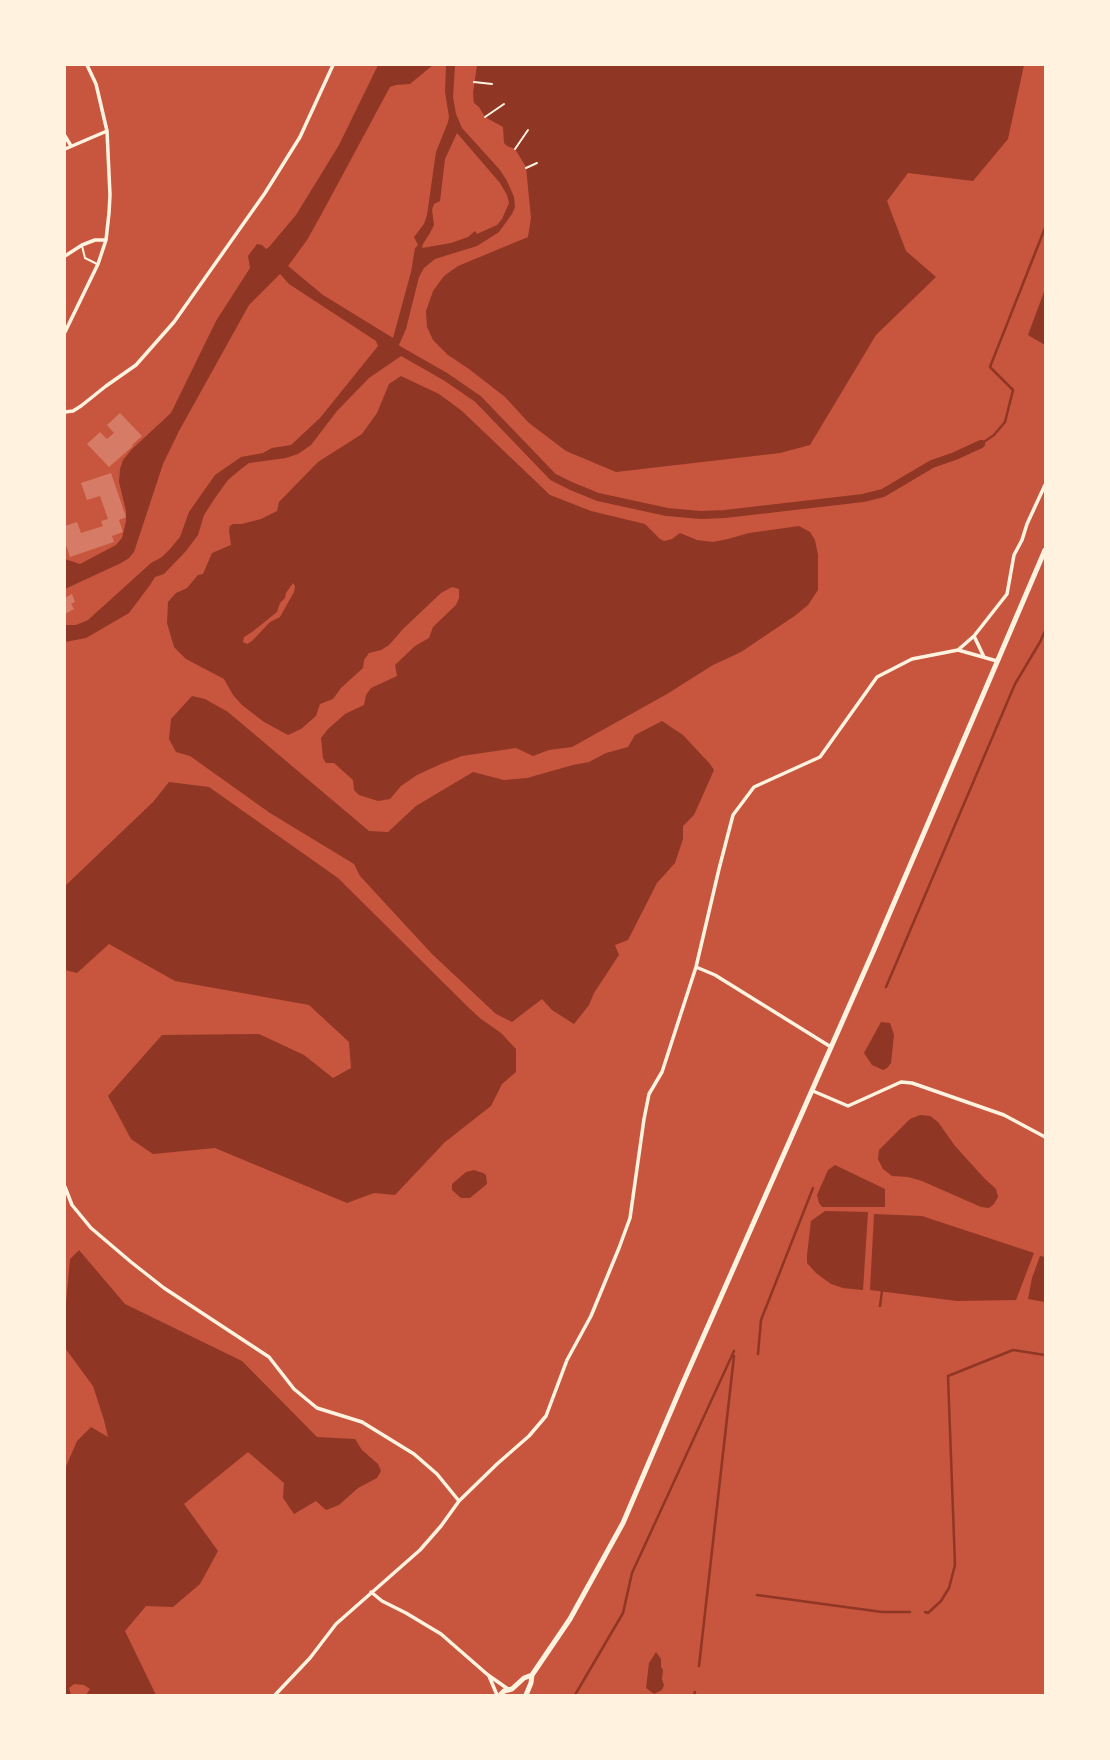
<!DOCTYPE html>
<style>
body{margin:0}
#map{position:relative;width:1110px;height:1760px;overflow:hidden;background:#c8553d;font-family:"Varela Round",sans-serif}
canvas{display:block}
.frame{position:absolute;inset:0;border:66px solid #fff3e0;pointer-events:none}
</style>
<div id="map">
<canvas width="1110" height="1760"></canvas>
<div class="frame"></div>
</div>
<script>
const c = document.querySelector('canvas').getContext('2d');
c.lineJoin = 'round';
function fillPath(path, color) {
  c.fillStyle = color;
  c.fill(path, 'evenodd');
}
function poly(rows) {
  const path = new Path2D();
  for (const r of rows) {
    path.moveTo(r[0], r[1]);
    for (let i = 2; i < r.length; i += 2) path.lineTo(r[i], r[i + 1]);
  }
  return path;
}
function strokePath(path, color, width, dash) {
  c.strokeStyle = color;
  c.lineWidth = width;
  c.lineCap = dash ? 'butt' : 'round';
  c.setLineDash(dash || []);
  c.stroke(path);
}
const water = poly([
 [378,65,433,65,410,84,396,85,390,87,321,215,307,240,288,266,323,295,393,338,411,272,415,248,418,245,414,237,424,224,427,215,436,152,448,122,449,117,445,92,446,65,455,65,453,97,456,114,462,128,500,170,507,181,514,197,515,207,512,214,499,232,477,246,435,259,424,268,419,277,406,329,399,345,404,354,369,378,337,411,311,445,298,454,286,458,249,463,241,469,228,480,215,498,204,515,198,535,186,551,164,574,155,577,150,585,129,613,86,638,65,642,65,625,76,625,88,620,151,563,162,557,170,549,180,537,189,512,215,475,241,457,263,453,272,448,291,445,320,418,378,346,376,341,289,284,280,274,249,305,179,431,163,464,134,552,129,558,121,563,65,589,65,559,80,564,116,545,122,538,126,521,126,511,119,482,120,469,123,460,132,449,171,413,216,321,250,268,248,256,257,244,262,245,266,249,269,247,296,215,339,145],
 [457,133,500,183,507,195,509,203,502,219,497,225,477,234,475,231,468,237,451,243,422,248,423,244,430,233,434,225,432,210,434,204,440,201,445,159],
 [477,65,1024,65,1008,139,973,181,908,173,887,201,906,251,936,277,876,335,810,445,780,453,616,472,566,451,529,423,505,397,469,369,448,355,433,340,427,327,426,311,433,291,444,276,458,266,528,237,531,218,526,167,515,149,507,146,504,143,503,127,485,117,479,107,474,103,473,93],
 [1045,289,1045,345,1028,335],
 [401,376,439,394,462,411,550,495,591,511,645,524,660,539,664,541,672,539,680,533,697,540,713,542,728,539,749,533,799,526,810,532,815,540,818,555,818,590,808,605,796,615,741,652,713,665,667,694,572,747,549,750,533,756,516,748,462,756,441,764,417,775,401,786,390,799,378,801,359,795,354,790,353,780,334,763,326,763,323,758,321,738,328,729,345,714,364,705,366,695,371,688,397,676,395,665,415,646,429,638,433,627,456,605,459,598,459,589,452,587,441,593,403,629,389,645,381,650,369,653,364,660,363,668,341,688,333,699,320,704,316,716,301,729,288,735,264,722,242,705,233,695,224,679,186,659,174,647,167,623,168,602,176,593,187,588,198,575,203,574,212,553,231,545,229,530,230,526,233,524,242,524,261,519,277,511,279,502,318,462,362,434,377,413,389,384],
 [293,583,295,586,294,592,280,617,270,622,252,641,247,644,243,642,244,637,252,632,277,612,280,603,285,598,286,593],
 [192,696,205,699,228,712,369,831,388,832,416,806,473,772,504,780,527,778,573,765,589,762,606,753,628,747,635,735,662,721,683,735,710,764,714,770,694,815,683,826,683,839,675,863,657,883,628,940,615,945,619,955,594,993,589,1005,574,1024,552,1010,542,999,512,1022,496,1014,432,954,360,876,354,864,270,813,190,756,176,752,169,739,171,719],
 [169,782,209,787,338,878,468,1007,481,1019,501,1033,516,1049,516,1072,502,1084,491,1106,445,1142,395,1195,374,1193,347,1203,215,1148,153,1154,131,1139,108,1096,162,1035,259,1034,304,1055,333,1078,351,1068,349,1042,309,1005,175,981,109,944,77,973,65,970,65,886,153,802],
 [881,1022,890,1023,894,1035,891,1063,887,1068,883,1070,872,1065,864,1053],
 [920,1115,930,1116,938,1122,955,1146,985,1179,996,1189,998,1197,994,1204,989,1208,981,1207,922,1181,908,1177,892,1176,883,1169,878,1159,879,1150,910,1119],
 [835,1165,885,1189,885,1207,822,1207,819,1203,817,1195,828,1170],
 [474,1170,483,1173,486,1175,487,1184,470,1198,461,1198,452,1190,452,1184,466,1172],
 [825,1211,868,1212,863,1290,843,1288,831,1284,816,1273,807,1263,807,1255,811,1221],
 [874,1214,922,1216,1034,1253,1016,1300,957,1301,870,1290],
 [79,1250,125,1304,242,1361,317,1437,355,1439,362,1450,378,1464,381,1471,377,1478,358,1488,339,1505,326,1510,316,1501,294,1514,283,1498,284,1483,248,1452,184,1504,218,1551,200,1584,173,1607,146,1606,125,1631,156,1695,86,1695,90,1689,84,1685,74,1684,69,1688,71,1695,65,1695,65,1469,77,1441,91,1427,108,1437,104,1420,93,1386,65,1348,65,1314,70,1259],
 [1040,1256,1045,1257,1045,1302,1028,1299,1032,1278],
 [656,1652,661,1659,661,1667,663,1670,662,1679,664,1685,662,1690,654,1694,646,1688,649,1663]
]);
const stream = poly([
 [981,444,994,435,1005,422,1013,390,990,367,1045,228],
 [886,987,1015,684,1040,642,1045,631],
 [880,1306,882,1291],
 [758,1354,761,1320,813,1188],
 [757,1595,882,1612,910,1612],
 [925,1612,928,1613,941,1601,949,1588,955,1565,948,1376,1013,1350,1045,1355],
 [699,1666,734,1356],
 [575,1695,623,1613,632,1573,734,1351],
 [694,1695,695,1692]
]);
const canal = poly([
 [397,349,446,377,478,399,553,477,571,486,598,497,667,512,701,515,725,514,863,498,883,493,932,464,955,456,981,444]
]);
const building = poly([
 [120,413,142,436,132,445,133,446,109,467,87,444,100,432,107,439,114,433,107,425],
 [111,473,126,517,119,520,123,532,112,536,114,542,70,557,65,542,65,526,77,522,81,533,103,526,101,521,108,519,100,496,87,500,81,483],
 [72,594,75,602,71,604,74,609,65,614,65,598]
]);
const path = poly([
 [474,82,492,84],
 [485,117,504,104],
 [515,149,528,130],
 [526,168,537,163]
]);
const service = poly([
 [82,246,85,258,97,264]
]);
const minor = poly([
 [65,136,71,146],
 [65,149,107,131],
 [65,256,82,245,95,240,106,240],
 [65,332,98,264,106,240,109,213,110,195,107,131,96,84,87,65],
 [65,412,73,411,81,406,106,386,136,365,174,322,265,193,300,137,333,65],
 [974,636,984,657],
 [958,650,974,636,1007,594,1014,555,1022,540,1027,524,1045,485],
 [696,967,715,975,831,1047],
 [813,1091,848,1106,901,1082,912,1083,1004,1115,1045,1137],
 [65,1187,72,1205,91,1228,131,1262,164,1288,269,1357,294,1389,317,1408,362,1422,414,1454,437,1474,459,1501],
 [371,1592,382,1601,406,1613,441,1634,488,1675,508,1689],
 [489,1676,497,1695],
 [275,1695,310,1658,336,1624,420,1550,441,1526,459,1501,497,1464,529,1436,546,1416,567,1360,591,1316,619,1248,630,1218,644,1119,649,1094,662,1072,696,967,719,869,733,815,754,787,820,757,877,677,912,659,958,650,997,661]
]);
const primary = poly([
 [500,1695,504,1691,512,1689,524,1678,532,1675],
 [526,1695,531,1683,532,1675,570,1619,623,1523,682,1385,873,952,1045,550]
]);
fillPath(water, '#8f3625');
strokePath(stream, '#8f3625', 2.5);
strokePath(canal, '#8f3625', 8);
fillPath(building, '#d67c66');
strokePath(path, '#fff3e0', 2);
strokePath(service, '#fff3e0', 2);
strokePath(minor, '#fff3e0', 3.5);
strokePath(primary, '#fff3e0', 5);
</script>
